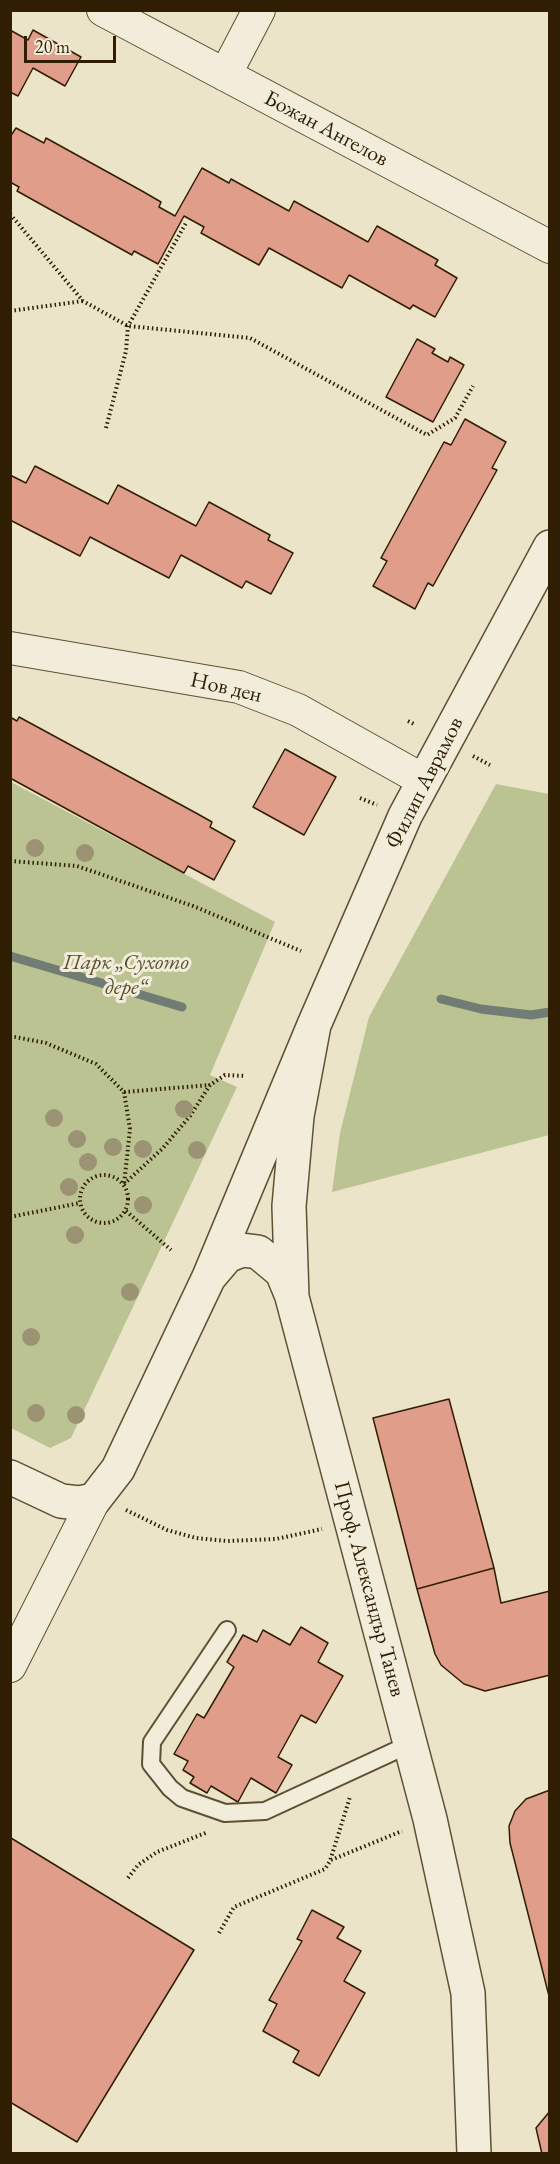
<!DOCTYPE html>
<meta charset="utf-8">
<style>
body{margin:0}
#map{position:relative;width:560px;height:2164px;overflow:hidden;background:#ebe4c8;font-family:"EB Garamond",serif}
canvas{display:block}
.frame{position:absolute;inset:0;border:12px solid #301e03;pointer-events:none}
.scale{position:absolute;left:24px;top:36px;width:92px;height:27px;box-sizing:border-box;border:3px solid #301e03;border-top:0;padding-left:8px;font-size:18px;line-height:21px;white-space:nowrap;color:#301e03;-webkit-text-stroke:4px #f2eddb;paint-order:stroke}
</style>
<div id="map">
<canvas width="560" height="2164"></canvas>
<div class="frame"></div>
<div class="scale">20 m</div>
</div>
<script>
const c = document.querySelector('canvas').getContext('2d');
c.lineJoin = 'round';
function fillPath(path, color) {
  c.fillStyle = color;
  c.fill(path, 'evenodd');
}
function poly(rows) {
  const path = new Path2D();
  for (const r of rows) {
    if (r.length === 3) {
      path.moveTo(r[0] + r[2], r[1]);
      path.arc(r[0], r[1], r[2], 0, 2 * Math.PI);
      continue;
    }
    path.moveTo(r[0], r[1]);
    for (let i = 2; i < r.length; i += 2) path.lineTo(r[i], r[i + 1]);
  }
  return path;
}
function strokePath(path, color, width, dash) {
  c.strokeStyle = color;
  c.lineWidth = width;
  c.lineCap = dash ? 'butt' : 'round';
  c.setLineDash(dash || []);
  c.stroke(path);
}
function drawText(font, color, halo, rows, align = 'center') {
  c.font = font + ' "EB Garamond",serif';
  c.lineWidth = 6;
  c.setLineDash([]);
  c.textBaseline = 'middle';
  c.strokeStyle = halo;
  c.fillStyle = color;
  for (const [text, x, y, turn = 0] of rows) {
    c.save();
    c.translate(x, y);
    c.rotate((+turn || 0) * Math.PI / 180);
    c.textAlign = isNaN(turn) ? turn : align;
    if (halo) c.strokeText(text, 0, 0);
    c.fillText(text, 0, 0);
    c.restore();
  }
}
const green = poly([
 [11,782,275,922,210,1075,237,1087,71,1438,50,1448,11,1428],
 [496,784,549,794,549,1135,332,1192,340,1133,369,1017]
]);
const stream = poly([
 [10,956,182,1007],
 [441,999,481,1009,531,1015,550,1012]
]);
const building = poly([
 [10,30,28,40,33,30,81,57,65,86,33,68,18,96,10,92,10,30],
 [16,128,44,143,46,138,142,191,161,202,159,207,175,216,202,168,229,183,231,179,289,211,294,201,368,242,377,226,438,260,435,265,457,278,435,317,413,305,410,309,349,275,342,288,269,248,259,265,201,233,204,227,184,216,158,264,134,251,132,255,17,191,19,187,10,182,10,137,16,128],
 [417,339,435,349,432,353,448,362,450,357,464,365,433,422,386,397,417,339],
 [465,419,506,442,492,468,497,470,433,586,428,583,415,609,373,586,387,561,381,558,444,442,451,445,465,419],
 [35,466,108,504,118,485,196,526,209,502,270,535,268,540,293,553,271,594,246,581,242,588,181,555,169,578,90,537,80,556,10,520,10,475,26,483,35,466],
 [10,717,17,721,19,717,196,813,212,822,210,827,235,841,214,880,188,866,184,873,10,778,10,717],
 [285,749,336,777,304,835,253,807,285,749],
 [449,1399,494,1568,417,1589,373,1418,449,1399],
 [494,1568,501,1603,550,1591,550,1675,485,1691,464,1684,441,1665,435,1654,417,1589,494,1568],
 [301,1627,328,1643,318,1662,343,1676,316,1723,301,1715,278,1757,292,1765,276,1793,251,1778,238,1802,211,1786,207,1793,190,1783,194,1777,183,1770,188,1761,174,1754,197,1714,204,1718,234,1667,227,1662,243,1635,257,1642,263,1630,290,1645,301,1627],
 [550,1790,550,2000,510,1843,509,1826,515,1811,526,1799,550,1790],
 [11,1838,194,1950,77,2142,10,2102,11,1838],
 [312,1910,344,1927,337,1938,361,1951,344,1981,365,1993,319,2076,293,2062,299,2051,263,2031,277,2004,269,2000,302,1941,297,1939,312,1910],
 [550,2111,550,2154,542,2154,536,2128,550,2111]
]);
const path = poly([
 [10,214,83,301,128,326,250,338,427,435,455,418,473,386],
 [10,311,83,301],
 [106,428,126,351,128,326,186,223],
 [408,721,414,724],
 [473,756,490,765],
 [360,798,377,805],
 [10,861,77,866,193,906,301,951],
 [10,1036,46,1043,96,1064,124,1092,130,1129,124,1185],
 [124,1092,210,1085],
 [104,1199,24],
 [124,1184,163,1148,190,1116,210,1085,225,1075,246,1076],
 [126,1211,171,1250],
 [10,1217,80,1203],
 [126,1510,167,1530,196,1538,227,1541,276,1539,322,1529],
 [331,1860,402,1831],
 [128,1878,138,1865,157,1852,208,1832],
 [219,1933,234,1907,325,1869,330,1861,350,1797]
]);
const service = poly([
 [227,1630,152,1742,151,1764,170,1788,182,1798,225,1813,265,1811,410,1744]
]);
const minor = poly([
 [103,10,550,247],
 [225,75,259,10],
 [10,648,239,687,298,710,423,780],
 [10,1666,94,1500]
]);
const tertiary = poly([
 [314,1025,297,1116,289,1206,292,1297,430,1819,468,1993,474,2154],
 [210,1276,227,1256,242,1250,258,1252,282,1272,291,1294],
 [10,1477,61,1501,79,1503,94,1500,118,1469,209,1277,314,1025,405,816,550,547]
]);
const trees = [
 [35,848],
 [85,853],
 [184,1109],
 [54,1118],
 [77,1139],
 [113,1147],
 [143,1149],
 [197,1150],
 [88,1162],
 [69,1187],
 [143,1205],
 [75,1235],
 [130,1292],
 [31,1337],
 [36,1413],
 [76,1415]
];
const streetNames = [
 ["Божан Ангелов",326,129,28],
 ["Нов ден",226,688,13],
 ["Филип Аврамов",425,783,-63],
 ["Проф. Александър Танев",369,1589,75]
];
const parkNames = [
 ["Парк „Сухото",126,963],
 ["дере“",126,988]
];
fillPath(green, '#bbc393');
strokePath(stream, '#717d74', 9);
fillPath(building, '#e09d89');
strokePath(building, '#301e03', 1.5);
strokePath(service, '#5f5034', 20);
strokePath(minor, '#5f5034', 34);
strokePath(tertiary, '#5f5034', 36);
strokePath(path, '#301e03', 4, [1.5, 3]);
strokePath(service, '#f2eddb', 16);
strokePath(minor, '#f2eddb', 32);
strokePath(tertiary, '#f2eddb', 33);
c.fillStyle = '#9b9373';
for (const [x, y] of trees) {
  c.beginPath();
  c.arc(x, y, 9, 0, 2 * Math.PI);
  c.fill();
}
drawText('22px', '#301e03', '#f2eddb', streetNames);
drawText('italic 22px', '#5a502e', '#f2eddb', parkNames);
</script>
